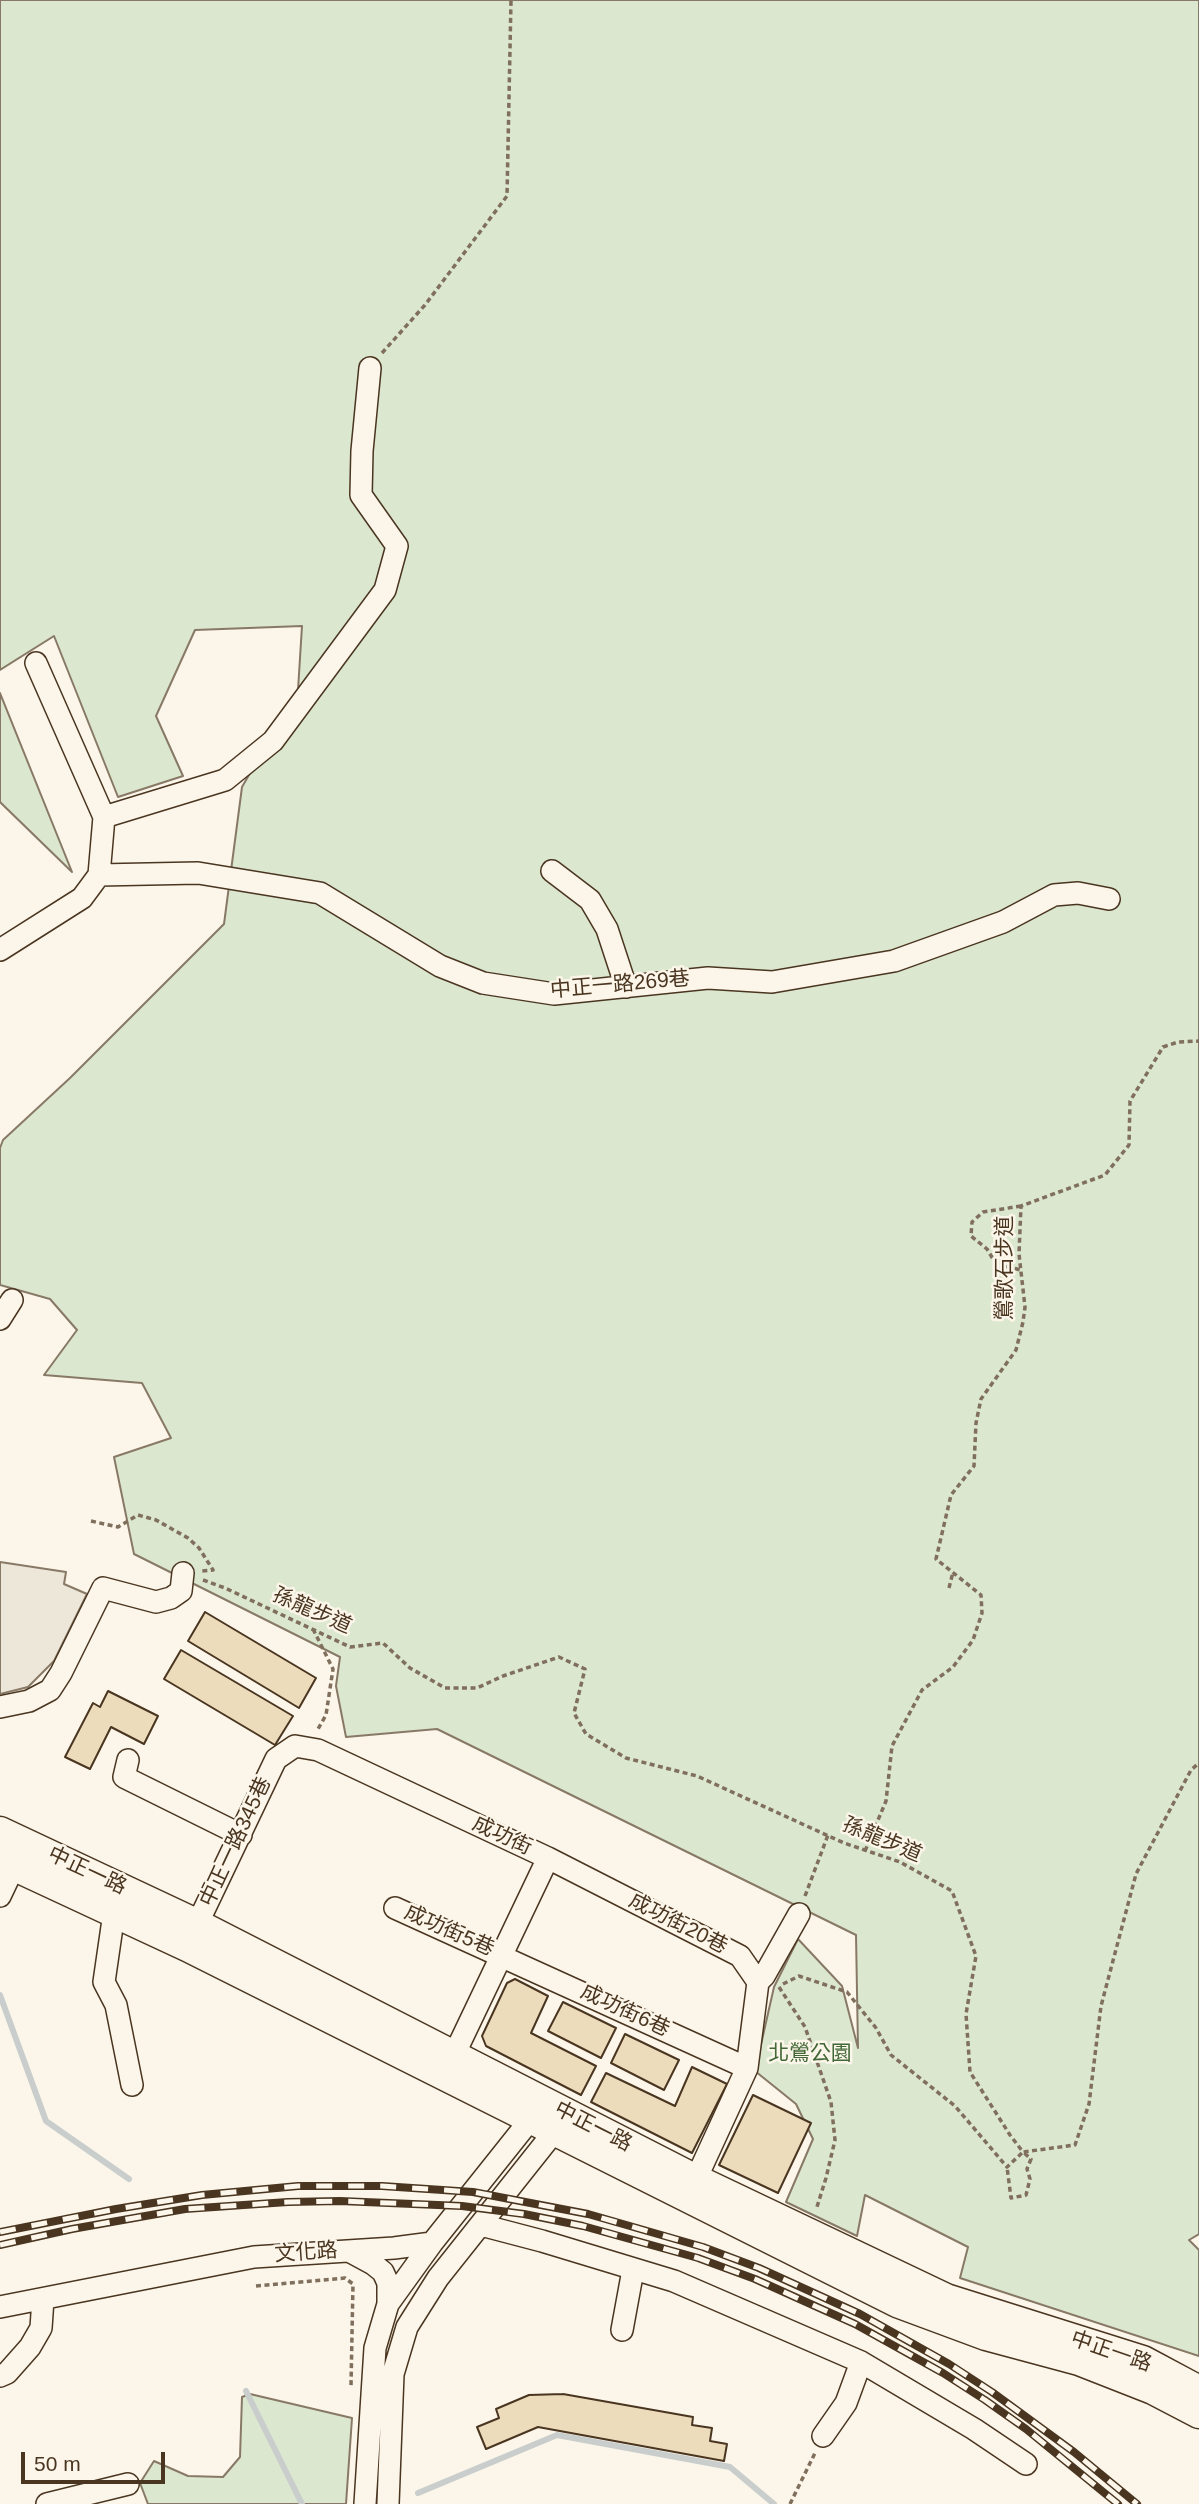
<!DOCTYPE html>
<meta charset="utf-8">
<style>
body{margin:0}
#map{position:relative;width:1199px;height:2504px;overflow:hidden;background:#fbf6e9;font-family:Helvetica,sans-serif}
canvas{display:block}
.scale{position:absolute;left:21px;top:2452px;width:144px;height:32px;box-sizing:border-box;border:4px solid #4a3520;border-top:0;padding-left:9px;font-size:21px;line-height:24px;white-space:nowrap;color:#4a3520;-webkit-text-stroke:5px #fbf6e9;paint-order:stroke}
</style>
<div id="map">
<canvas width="1199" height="2504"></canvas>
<div class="scale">50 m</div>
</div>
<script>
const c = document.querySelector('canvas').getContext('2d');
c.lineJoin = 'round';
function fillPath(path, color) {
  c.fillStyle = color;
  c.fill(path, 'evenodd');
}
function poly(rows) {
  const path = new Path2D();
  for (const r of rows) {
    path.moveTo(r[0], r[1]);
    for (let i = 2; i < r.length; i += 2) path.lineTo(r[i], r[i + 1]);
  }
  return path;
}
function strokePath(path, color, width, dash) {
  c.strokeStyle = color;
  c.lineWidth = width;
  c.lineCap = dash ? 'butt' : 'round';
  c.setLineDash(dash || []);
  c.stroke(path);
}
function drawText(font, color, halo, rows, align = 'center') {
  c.font = font + ' Helvetica,"Noto Sans TC",sans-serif';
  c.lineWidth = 5;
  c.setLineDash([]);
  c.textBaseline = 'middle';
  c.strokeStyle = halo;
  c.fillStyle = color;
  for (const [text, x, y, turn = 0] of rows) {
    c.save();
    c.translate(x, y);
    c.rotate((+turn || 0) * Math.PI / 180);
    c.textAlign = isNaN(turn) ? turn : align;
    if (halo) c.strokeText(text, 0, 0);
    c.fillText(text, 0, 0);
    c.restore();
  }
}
const green = poly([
 [0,0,1199,0,1199,2234,1189,2240,1199,2250,1199,2356,960,2278,968,2247,865,2195,857,2236,786,2202,813,2139,796,2104,755,2071,774,1987,798,1939,842,1986,858,2048,856,1935,437,1729,346,1737,336,1686,340,1657,134,1554,114,1457,171,1438,142,1383,44,1375,77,1330,50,1299,0,1285,0,1148,3,1140,70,1078,224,924,242,787,298,690,302,626,195,630,156,716,183,776,118,797,54,636,0,670,0,0],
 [0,693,72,872,0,802,0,693],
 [250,2394,352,2418,346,2504,148,2504,140,2483,154,2461,188,2476,223,2477,240,2457,242,2397,250,2394]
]);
const parking = poly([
 [0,1562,66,1572,64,1584,87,1594,54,1661,28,1687,0,1694,0,1562]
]);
const stream = poly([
 [0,1995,46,2121,129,2179],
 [246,2391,302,2504],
 [418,2493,557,2435,730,2467,774,2504]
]);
const building = poly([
 [205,1612,316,1678,299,1708,188,1641,205,1612],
 [181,1650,293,1716,275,1745,164,1679,181,1650],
 [108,1691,158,1716,144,1744,111,1727,90,1769,65,1757,93,1703,100,1707,108,1691],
 [515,1979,548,1996,531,2033,596,2066,581,2095,486,2046,482,2036,507,1983,515,1979],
 [563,2002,616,2028,601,2058,548,2031,563,2002],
 [625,2034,679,2060,664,2090,611,2063,625,2034],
 [692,2067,727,2084,692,2153,591,2102,606,2073,675,2106,692,2067],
 [753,2095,811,2123,778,2193,719,2165,753,2095],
 [563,2394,693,2417,692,2425,712,2428,710,2441,727,2444,724,2461,538,2427,486,2449,477,2427,499,2418,496,2409,529,2395,563,2394]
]);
const path = poly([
 [382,353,425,305,507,196,511,0],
 [1021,1206,983,1212,972,1222,971,1236,987,1249,999,1269,1008,1267,1021,1270],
 [91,1521,118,1527,138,1515,156,1520,188,1538,199,1548,213,1570,201,1571],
 [203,1580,225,1588,350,1647,383,1643,410,1668,445,1688,477,1688,503,1676,559,1657,585,1669,574,1713,586,1734,626,1758,697,1776,844,1843,900,1862,952,1891,976,1956,966,2014,970,2072,1010,2135,1023,2152,1075,2145,1089,2104,1101,2006,1136,1874,1191,1770,1199,1763],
 [949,1588,953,1572],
 [313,1629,333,1669,326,1715,318,1729],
 [865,1851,886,1801,892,1746,922,1690,953,1667,973,1640,982,1613,981,1595,936,1559,951,1495,974,1466,976,1423,981,1399,1016,1350,1023,1322,1025,1307,1019,1254,1021,1206,1105,1175,1129,1145,1130,1101,1163,1047,1178,1042,1199,1041],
 [805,1896,828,1835],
 [783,1984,799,1976,847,1992,876,2028,891,2055,955,2106,1007,2167,1023,2152,1031,2159,1027,2169,1030,2179,1026,2195,1011,2198,1007,2167],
 [779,1987,805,2027,831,2102,835,2140,826,2178,816,2210],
 [256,2286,345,2278,353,2284,351,2386],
 [790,2504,815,2453]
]);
const minor = poly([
 [36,663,104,817,99,875],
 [104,817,225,780,273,741,385,590,397,546,361,495,362,451,370,368],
 [552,871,590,900,607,929,626,987],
 [0,950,82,898,99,875,198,873,320,893,440,966,483,983,554,994,708,978,772,982,894,961,1003,922,1054,895,1078,893,1109,899],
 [0,1319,12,1300],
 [0,1707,29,1701,50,1690,61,1673,103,1588,156,1602,171,1598,181,1591,183,1573],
 [128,1760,124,1777,241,1835],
 [548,1858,740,1956,758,1982,747,2068,696,2179],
 [0,1896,20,1854],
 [395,1908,747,2068],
 [114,1913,104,1982,116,2005,132,2085],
 [192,1935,276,1759,295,1746,318,1750,548,1858,454,2055],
 [758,1982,764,1976,799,1914],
 [481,2225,542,2241,674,2281,861,2362,974,2429,1026,2464],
 [349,2251,373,2264,383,2272,388,2283,388,2304,375,2348,365,2504],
 [388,2304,432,2243,530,2120,554,2107,554,2132,438,2278,407,2327,393,2374,388,2504],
 [0,2307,254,2257,394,2248,432,2243],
 [622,2330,633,2270],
 [0,2376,7,2373,30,2347,41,2328,43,2299],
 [823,2436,846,2403,861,2362],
 [47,2504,128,2484]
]);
const major = poly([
 [0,1831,198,1924,696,2179,946,2298,1143,2360,1199,2390],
 [0,1860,187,1947,897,2303,986,2336,1079,2361,1153,2390,1199,2414]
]);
const rail = poly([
 [0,2232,116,2209,202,2195,298,2186,382,2186,473,2192,588,2214,703,2247,759,2268,860,2314,949,2364,992,2392,1074,2452,1137,2504],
 [0,2245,72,2229,185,2209,288,2202,340,2201,462,2206,524,2214,583,2226,698,2258,755,2279,855,2324,943,2373,985,2400,1026,2429,1118,2504]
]);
const streetNames = [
 ["中正一路269巷",620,985,-5],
 ["鶯歌石步道",1005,1268,-90],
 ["孫龍步道",312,1611,24],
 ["成功街",502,1836,25],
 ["孫龍步道",882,1840,23],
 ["中正一路345巷",236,1842,-65],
 ["中正一路",87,1871,25],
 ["成功街20巷",678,1924,27],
 ["成功街5巷",449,1931,24],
 ["成功街6巷",625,2011,25],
 ["中正一路",593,2127,27],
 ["文化路",306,2253,-4],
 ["中正一路",1111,2352,19]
];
const parkNames = [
 ["北鶯公園",810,2054]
];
fillPath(green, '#dce7d0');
strokePath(green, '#887966', 2);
fillPath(parking, '#ede7d9');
strokePath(parking, '#887966', 2);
strokePath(stream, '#c9cecd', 6);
fillPath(building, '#ecdcbc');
strokePath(building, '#4a3520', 2);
strokePath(minor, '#4a3520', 24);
strokePath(major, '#4a3520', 31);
strokePath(path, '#7f6f5c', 3.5, [5, 3.5]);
strokePath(minor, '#fbf6e9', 21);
strokePath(major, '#fbf6e9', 28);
strokePath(rail, '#4a3520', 8);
strokePath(rail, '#fbf6e9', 5, [16]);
drawText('21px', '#4a3520', '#fbf6e9', streetNames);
drawText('21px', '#436837', '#fbf6e9', parkNames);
</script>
